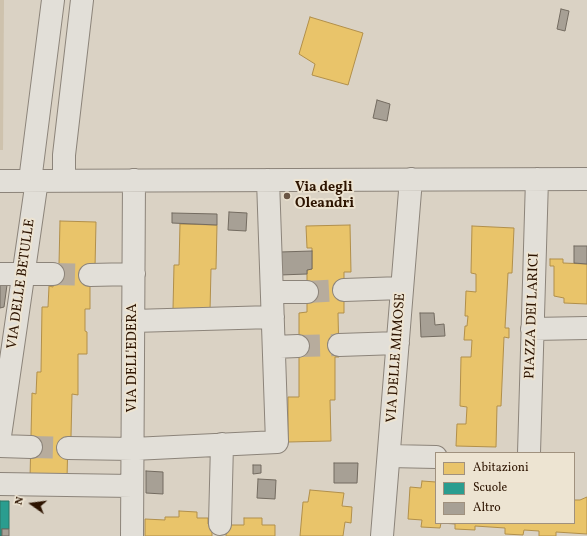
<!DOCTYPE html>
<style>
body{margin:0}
#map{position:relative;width:587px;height:536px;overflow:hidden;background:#dad2c4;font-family:Vollkorn,serif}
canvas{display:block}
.legend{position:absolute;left:435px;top:452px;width:140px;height:72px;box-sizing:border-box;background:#ede4d2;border:1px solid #a0917e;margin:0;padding:5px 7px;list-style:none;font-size:12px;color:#2d1401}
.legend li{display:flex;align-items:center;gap:8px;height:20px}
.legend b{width:20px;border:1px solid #a0917e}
.north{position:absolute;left:12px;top:484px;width:40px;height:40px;-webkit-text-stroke:3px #ede4d2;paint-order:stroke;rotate:284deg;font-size:11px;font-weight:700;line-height:16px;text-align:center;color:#2d1401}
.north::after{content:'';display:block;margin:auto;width:14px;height:18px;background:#2d1401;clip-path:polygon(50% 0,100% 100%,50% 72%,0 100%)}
</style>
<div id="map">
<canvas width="587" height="536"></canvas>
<ul class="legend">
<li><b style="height:11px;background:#e9c46a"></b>Abitazioni</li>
<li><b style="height:11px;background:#2a9d8f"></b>Scuole</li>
<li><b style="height:11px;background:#a7a095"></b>Altro</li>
</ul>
<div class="north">N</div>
</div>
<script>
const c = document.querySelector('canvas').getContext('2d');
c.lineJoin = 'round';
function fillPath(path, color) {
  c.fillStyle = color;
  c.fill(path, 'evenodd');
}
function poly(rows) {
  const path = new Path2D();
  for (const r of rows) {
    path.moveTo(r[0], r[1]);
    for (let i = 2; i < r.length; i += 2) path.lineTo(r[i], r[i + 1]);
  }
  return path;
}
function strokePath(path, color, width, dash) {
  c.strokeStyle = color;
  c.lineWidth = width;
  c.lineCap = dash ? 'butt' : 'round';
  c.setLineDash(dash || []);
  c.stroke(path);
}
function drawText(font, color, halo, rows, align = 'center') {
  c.font = font + ' Vollkorn,serif';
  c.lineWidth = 4;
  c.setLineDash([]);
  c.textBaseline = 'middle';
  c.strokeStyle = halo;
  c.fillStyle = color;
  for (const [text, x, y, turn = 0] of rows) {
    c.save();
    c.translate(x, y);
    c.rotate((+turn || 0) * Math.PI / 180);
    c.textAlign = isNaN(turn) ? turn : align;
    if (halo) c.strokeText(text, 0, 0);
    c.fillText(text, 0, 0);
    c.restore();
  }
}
const green = poly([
 [0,0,4,0,3,150,0,150]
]);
const homes = poly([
 [310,17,363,33,348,85,312,75,315,64,299,54,310,17],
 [60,221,96,222,95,268,90,268,90,309,85,309,85,331,87,332,87,354,78,354,78,395,72,394,71,437,68,437,67,479,30,478,32,393,36,394,37,372,41,372,42,307,48,307,49,286,53,287,54,264,59,264,60,221],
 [180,224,217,225,216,269,211,269,210,311,173,309,174,265,179,265,180,224],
 [350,225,351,272,344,272,344,313,338,313,339,357,335,357,335,400,330,400,331,441,288,442,288,397,299,397,299,313,307,312,307,270,312,269,312,248,307,248,306,226,350,225],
 [472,226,514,228,512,273,508,273,505,328,509,328,509,338,504,337,501,406,497,406,496,447,456,446,457,424,466,424,467,407,460,406,461,357,471,357,472,340,464,340,465,326,467,326,468,316,465,316,466,291,476,292,476,274,471,273,472,226],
 [550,259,563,259,563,263,587,264,587,260,587,304,564,303,564,298,554,296,554,266,550,266,550,259],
 [422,481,436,482,436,523,574,523,574,500,580,500,587,497,587,534,556,532,556,536,539,536,539,531,524,530,523,535,505,534,505,528,475,526,475,530,455,529,455,524,441,523,440,528,421,527,422,520,408,519,410,487,421,488,422,481],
 [310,490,344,493,342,506,352,507,351,523,345,522,343,536,300,536,303,502,308,502,310,490],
 [179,511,197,512,197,518,208,518,208,524,212,525,212,536,145,536,145,519,165,520,165,517,179,517,179,511],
 [244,518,262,518,262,525,275,525,275,536,226,536,226,525,244,525,244,518]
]);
const schools = poly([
 [0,501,9,501,9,529,2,529,2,536,0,536,0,501]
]);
const building = poly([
 [561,9,569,11,565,31,557,29,561,9],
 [377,100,390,104,387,121,373,118,377,100],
 [229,212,247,213,246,231,228,230,229,212],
 [172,213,217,214,217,225,172,223,172,213],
 [574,246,587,246,587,264,574,263,574,246],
 [312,251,312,269,307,270,307,274,280,275,280,252,312,251],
 [0,285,7,285,4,307,0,308,0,285],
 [420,313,434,313,435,325,444,324,445,336,421,337,420,313],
 [334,463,358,463,357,483,334,483,334,463],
 [253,465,261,465,261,473,253,474,253,465],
 [146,471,163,472,163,494,146,493,146,471],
 [258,479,276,480,275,499,257,498,258,479],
 [2,529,9,529,9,536,2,536,2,529]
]);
const minorTunnel = poly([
 [53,274,90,275],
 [307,292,344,290],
 [298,346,339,345],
 [31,447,68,448]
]);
const minor = poly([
 [64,180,64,155,82,0],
 [0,181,587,179],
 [30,181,53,0],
 [0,274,53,274],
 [90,275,134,274],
 [344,290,402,288],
 [272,292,307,292],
 [133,321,273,317],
 [532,329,587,328],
 [339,345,398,343],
 [274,347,298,346],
 [0,436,37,180],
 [0,446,31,447],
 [68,448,133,449,277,442,268,180],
 [529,453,537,179],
 [389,456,436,457],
 [0,484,132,486],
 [220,524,222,444],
 [132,536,134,180],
 [382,536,411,179]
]);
const markers = [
 [287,196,4,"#6a5645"]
];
const poiNames = [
 ["Via degli",295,188],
 ["Oleandri",295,204]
];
const streetNames = [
 ["VIA DELLE BETULLE",22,284,-82],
 ["PIAZZA DEI LARICI",533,316,-88],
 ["VIA DELL'EDERA",133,358,-90],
 ["VIA DELLE MIMOSE",397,358,-86]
];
fillPath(green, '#cec2ad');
fillPath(homes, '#e9c46a');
strokePath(homes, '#b18f4a', 1);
fillPath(schools, '#2a9d8f');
strokePath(schools, '#2b7464', 1);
fillPath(building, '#a7a095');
strokePath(building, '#736b60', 1);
strokePath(minorTunnel, '#b7ac9d', 22, [22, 11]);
strokePath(minor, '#8c847a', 24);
strokePath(minor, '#e2dfd8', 22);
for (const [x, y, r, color] of markers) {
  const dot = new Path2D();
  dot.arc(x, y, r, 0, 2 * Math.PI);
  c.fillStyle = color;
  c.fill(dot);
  strokePath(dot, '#ede4d2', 1.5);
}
drawText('bold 14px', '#2d1401', '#ede4d2', poiNames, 'left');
drawText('14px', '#2d1401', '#ede4d2', streetNames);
</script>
